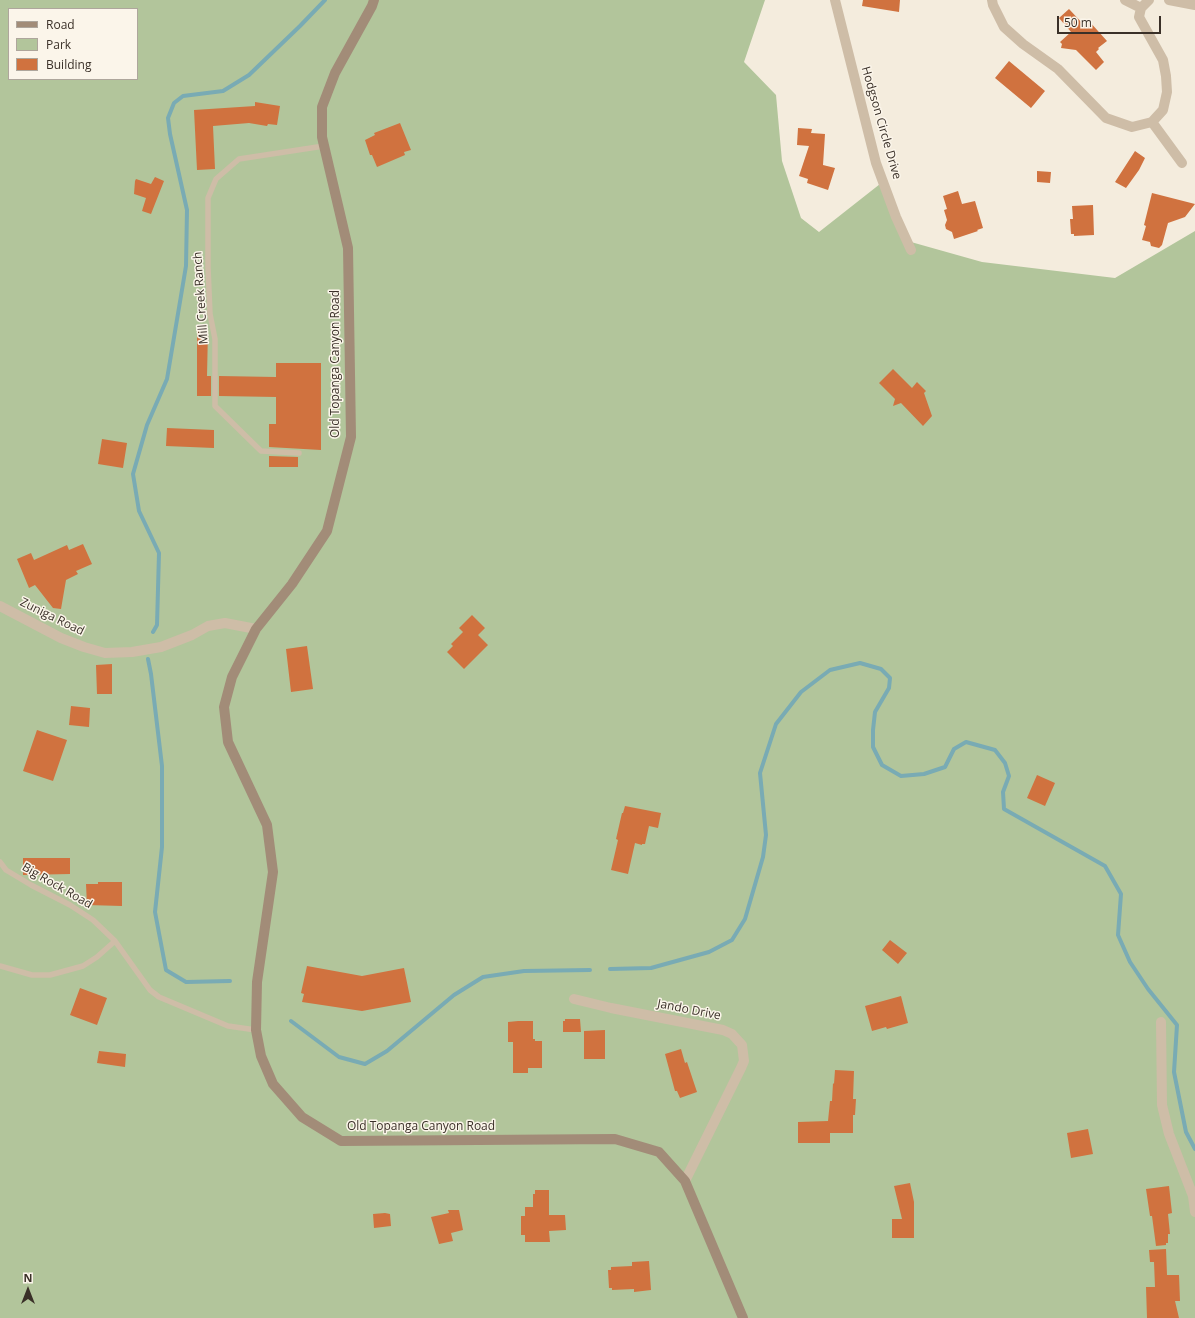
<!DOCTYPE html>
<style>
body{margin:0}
#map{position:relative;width:1195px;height:1318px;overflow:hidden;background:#f4ecdd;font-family:"Open Sans",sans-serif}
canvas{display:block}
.legend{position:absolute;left:8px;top:8px;width:130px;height:72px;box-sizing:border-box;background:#fbf5ea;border:1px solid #aea69c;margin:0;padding:5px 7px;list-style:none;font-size:12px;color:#3a3028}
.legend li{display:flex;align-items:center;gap:8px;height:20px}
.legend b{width:20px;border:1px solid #aea69c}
.north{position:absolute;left:8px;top:1270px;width:40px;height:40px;-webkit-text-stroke:3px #fbf5ea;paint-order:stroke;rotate:0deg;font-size:11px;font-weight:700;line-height:16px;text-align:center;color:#3a3028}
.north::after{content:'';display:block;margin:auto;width:14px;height:18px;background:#3a3028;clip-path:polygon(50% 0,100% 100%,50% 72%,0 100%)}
.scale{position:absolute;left:1057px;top:16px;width:104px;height:18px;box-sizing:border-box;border:2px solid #3a3028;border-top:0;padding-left:5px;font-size:12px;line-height:14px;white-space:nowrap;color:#3a3028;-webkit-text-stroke:3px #fbf5ea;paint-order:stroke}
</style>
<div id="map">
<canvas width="1195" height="1318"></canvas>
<ul class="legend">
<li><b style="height:5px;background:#a28c78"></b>Road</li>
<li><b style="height:11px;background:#b2c59b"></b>Park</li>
<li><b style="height:11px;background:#d0723f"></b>Building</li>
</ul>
<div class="north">N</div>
<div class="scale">50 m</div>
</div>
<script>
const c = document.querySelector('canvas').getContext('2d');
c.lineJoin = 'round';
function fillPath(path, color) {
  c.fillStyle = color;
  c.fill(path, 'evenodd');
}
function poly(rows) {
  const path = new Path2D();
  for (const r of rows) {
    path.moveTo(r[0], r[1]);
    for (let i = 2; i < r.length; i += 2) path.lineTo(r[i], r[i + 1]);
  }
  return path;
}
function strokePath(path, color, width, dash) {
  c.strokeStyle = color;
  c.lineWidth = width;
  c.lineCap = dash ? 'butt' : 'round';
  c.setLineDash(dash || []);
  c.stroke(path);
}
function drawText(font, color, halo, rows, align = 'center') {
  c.font = font + ' "Open Sans",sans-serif';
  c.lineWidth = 3;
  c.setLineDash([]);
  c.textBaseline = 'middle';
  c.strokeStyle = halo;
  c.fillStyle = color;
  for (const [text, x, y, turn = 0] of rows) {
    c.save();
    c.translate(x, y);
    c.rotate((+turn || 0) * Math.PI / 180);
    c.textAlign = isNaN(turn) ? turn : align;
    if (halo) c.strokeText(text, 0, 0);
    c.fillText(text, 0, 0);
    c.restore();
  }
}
const green = poly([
 [0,0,765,0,744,62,776,95,782,161,801,218,819,232,880,184,911,242,982,262,1115,278,1195,231,1195,1318,0,1318],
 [9,9,137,9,137,79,9,79]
]);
const stream = poly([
 [153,632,157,625,159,553,139,511,133,474,147,425,167,379,186,266,187,210,170,134,168,118,174,103,183,96,223,91,249,75,300,26,325,0],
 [148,659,151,674,162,766,162,847,155,912,166,970,186,982,230,981],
 [610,969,651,968,709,952,732,940,745,919,763,857,766,835,760,773,776,724,801,692,830,670,860,663,881,669,890,678,889,688,875,712,873,730,873,747,882,765,901,776,924,774,945,767,954,749,966,742,995,750,1005,763,1009,776,1003,792,1004,809,1105,866,1121,894,1118,935,1130,962,1148,989,1177,1025,1174,1072,1186,1132,1195,1149],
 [291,1021,339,1057,365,1064,387,1051,454,995,483,977,524,971,590,970]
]);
const building = poly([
 [863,0,900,0,899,12,862,6],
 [1069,9,1084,25,1089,21,1107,41,1098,48,1099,49,1096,52,1104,62,1096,70,1076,50,1061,48,1062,44,1060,42,1071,32,1059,18],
 [1009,61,1045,91,1031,108,995,78],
 [255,102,280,106,277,125,268,124,267,126,249,123,213,126,215,169,197,170,194,110,255,106],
 [400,123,411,150,404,152,405,155,377,167,372,155,370,155,365,140,375,135,374,133],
 [798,128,812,129,811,133,825,134,823,165,835,168,828,190,807,183,808,179,799,176,809,146,797,145],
 [1135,151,1145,158,1139,170,1126,188,1115,182],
 [1037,171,1051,172,1050,183,1037,182],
 [155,177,164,181,151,214,142,211,146,198,134,194,135,181,136,179,151,184],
 [958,191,962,204,975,201,983,228,977,230,978,231,954,239,952,232,946,229,945,225,947,220,944,210,947,209,943,196],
 [1152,193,1195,204,1185,217,1168,223,1162,245,1159,248,1151,246,1150,242,1142,240,1146,226,1144,225],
 [1093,205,1094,235,1074,236,1074,234,1071,234,1070,219,1073,219,1072,206],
 [197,330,208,330,207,376,211,376,211,396,197,396],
 [276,363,321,363,321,450,269,447,269,424,276,424,276,397,219,396,219,376,276,377],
 [893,369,912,388,917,382,926,391,924,393,932,416,923,426,901,403,893,406,895,399,879,383],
 [167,428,214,430,214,448,166,446],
 [102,439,127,443,123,468,98,464],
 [269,456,298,457,298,467,269,467],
 [83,544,92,564,76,571,78,574,66,580,61,609,53,608,35,585,29,588,17,559,31,553,34,560,67,545,69,550],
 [472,615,485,628,478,635,488,645,464,669,447,652,453,646,451,644,463,632,459,628],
 [307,646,313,689,291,692,286,649],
 [112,664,112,694,97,694,96,665],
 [71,706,90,708,89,727,69,725],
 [37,730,67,740,53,781,23,771],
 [1037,775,1055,783,1045,806,1027,798],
 [625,806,661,813,658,828,649,826,645,844,642,844,642,845,635,843,628,874,611,870,618,840,616,839,622,813,623,813],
 [23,858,70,858,70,874,23,875],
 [98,882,122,882,122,906,87,905,86,884,98,884],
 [890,940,907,953,898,964,882,950],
 [307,966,362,976,404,968,411,1002,362,1011,302,1002,304,994,301,993],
 [80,988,107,998,97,1025,70,1015],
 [901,996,908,1023,887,1029,886,1027,872,1031,865,1006],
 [565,1019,580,1019,581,1032,563,1032,563,1021,565,1021],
 [518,1021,533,1021,533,1039,535,1039,535,1041,542,1041,542,1068,528,1068,528,1073,513,1073,513,1042,508,1042,508,1022],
 [605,1030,605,1059,584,1059,584,1031],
 [681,1049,685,1063,687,1062,697,1092,680,1098,677,1091,675,1091,665,1054],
 [99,1051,126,1054,125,1067,97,1063],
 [835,1070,854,1071,853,1099,856,1099,855,1115,853,1115,853,1133,830,1133,830,1143,798,1143,798,1122,828,1121,830,1101,832,1101,833,1083,834,1084],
 [1088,1129,1093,1154,1071,1158,1067,1133],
 [910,1183,914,1202,914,1238,892,1238,892,1219,902,1219,894,1186],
 [1169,1186,1172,1213,1168,1214,1170,1234,1168,1234,1168,1243,1166,1243,1166,1245,1156,1246,1152,1216,1150,1216,1146,1189],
 [535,1190,549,1190,549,1215,565,1215,566,1230,549,1231,550,1242,525,1242,525,1235,521,1235,521,1216,525,1216,525,1207,533,1207,533,1194,535,1194],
 [448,1210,459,1210,463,1230,451,1233,453,1241,439,1244,431,1217,449,1213],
 [385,1213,390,1214,391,1226,374,1228,373,1214],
 [1166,1249,1167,1275,1179,1275,1180,1301,1175,1301,1179,1318,1147,1318,1146,1287,1155,1287,1154,1262,1150,1262,1149,1250],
 [649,1261,651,1290,634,1292,634,1289,612,1290,612,1288,609,1288,608,1270,611,1270,611,1267,632,1266,632,1262]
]);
const lane = poly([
 [299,453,261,451,215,406,215,339,210,314,208,267,208,198,216,179,239,159,324,146],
 [0,862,6,870,31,885,70,905,93,920,115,941,150,990,159,997,228,1026,256,1030],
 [0,966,32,975,50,975,83,966,97,957,115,941]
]);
const street = poly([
 [835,0,876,163,896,217,911,250],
 [992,0,993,5,1004,27,1023,44,1058,69,1106,118,1132,127,1152,122,1163,110,1167,92,1166,76,1163,60,1139,17,1141,8,1149,0],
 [1125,0,1141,8],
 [1169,0,1195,5],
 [1152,122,1182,163],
 [0,606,61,638,84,647,105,653,132,652,161,647,192,635,208,626,225,623,256,629],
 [574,999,611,1008,723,1030,732,1034,742,1045,744,1061,741,1068,685,1181],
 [1161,1022,1162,1105,1169,1134,1193,1196,1195,1212]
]);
const secondary = poly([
 [374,0,372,6,335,73,322,107,322,137,348,248,351,437,327,531,292,584,256,629,232,677,224,707,228,742,267,825,273,872,257,982,256,1030,261,1056,273,1084,302,1117,341,1141,615,1139,659,1152,685,1181,743,1318]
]);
const streetNames = [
 ["Hodgson Circle Drive",881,123,74],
 ["Mill Creek Ranch",201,298,-94],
 ["Old Topanga Canyon Road",336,364,-90],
 ["Zuniga Road",52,617,26],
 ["Big Rock Road",57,886,30],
 ["Jando Drive",689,1010,11],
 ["Old Topanga Canyon Road",421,1127]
];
fillPath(green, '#b2c59b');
strokePath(stream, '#79abb4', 4);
fillPath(building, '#d0723f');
strokePath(lane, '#cebda7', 5.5);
strokePath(street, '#cebda7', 10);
strokePath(secondary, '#a28c78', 10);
drawText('12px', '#3a3028', '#fbf5ea', streetNames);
</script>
